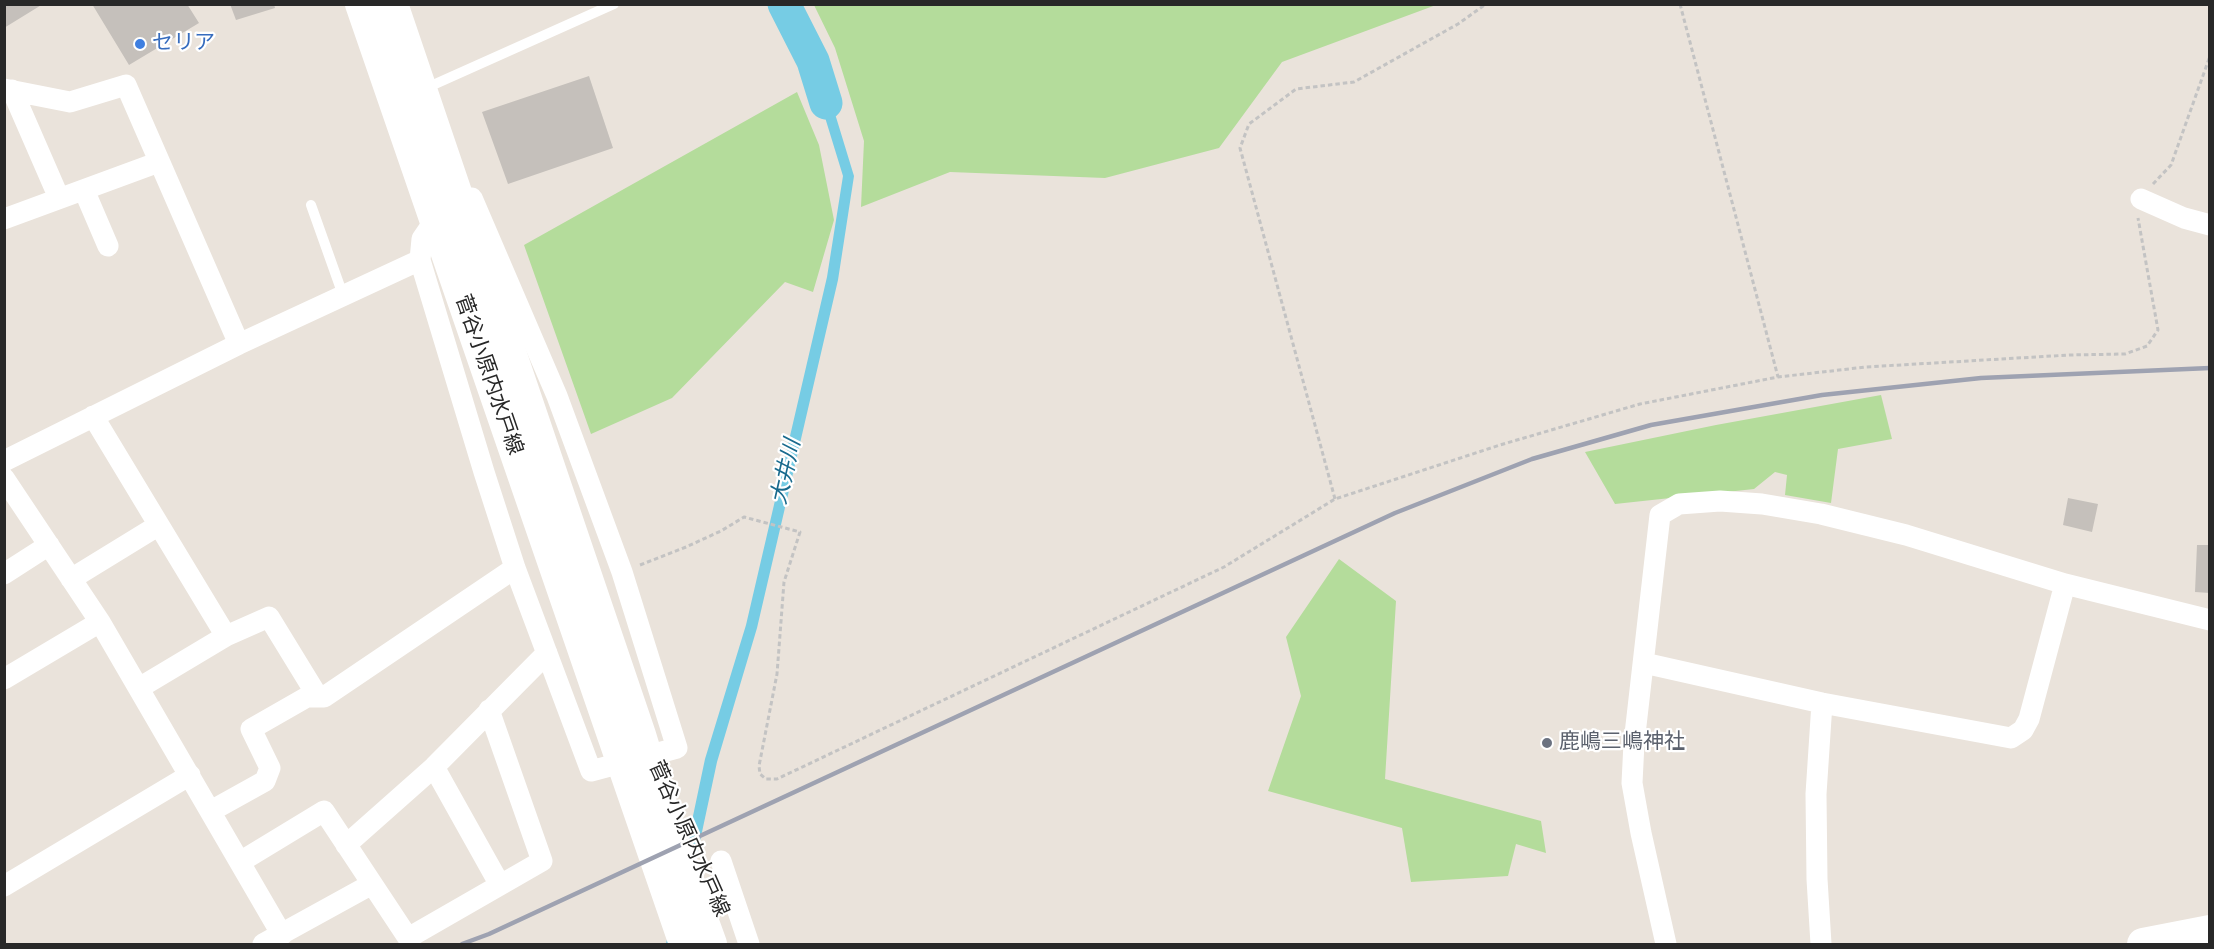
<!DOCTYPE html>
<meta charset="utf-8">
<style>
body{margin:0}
#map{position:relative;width:2214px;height:949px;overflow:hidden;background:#eae3db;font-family:Roboto,sans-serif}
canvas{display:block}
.frame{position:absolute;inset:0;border:6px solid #282828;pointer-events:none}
</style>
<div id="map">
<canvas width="2214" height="949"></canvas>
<div class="frame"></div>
</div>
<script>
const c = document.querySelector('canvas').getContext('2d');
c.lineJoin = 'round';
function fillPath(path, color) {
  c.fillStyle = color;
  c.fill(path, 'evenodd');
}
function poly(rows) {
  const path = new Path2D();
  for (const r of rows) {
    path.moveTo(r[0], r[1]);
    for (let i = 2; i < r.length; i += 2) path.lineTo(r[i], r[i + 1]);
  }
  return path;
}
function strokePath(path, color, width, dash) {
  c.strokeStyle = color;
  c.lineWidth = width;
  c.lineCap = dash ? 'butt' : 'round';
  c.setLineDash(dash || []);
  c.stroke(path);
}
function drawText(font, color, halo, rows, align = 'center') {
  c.font = font + ' Roboto,"Noto Sans JP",sans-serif';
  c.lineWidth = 4.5;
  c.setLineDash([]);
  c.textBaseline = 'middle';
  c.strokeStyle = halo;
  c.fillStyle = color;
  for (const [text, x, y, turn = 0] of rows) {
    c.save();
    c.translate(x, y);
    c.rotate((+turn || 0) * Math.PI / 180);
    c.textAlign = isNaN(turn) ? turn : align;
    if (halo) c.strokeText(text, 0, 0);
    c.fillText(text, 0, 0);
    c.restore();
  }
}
const green = poly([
 [814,5,1436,5,1282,62,1219,148,1105,178,950,172,861,207,864,141,835,48],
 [797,92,819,145,834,220,813,292,785,282,672,398,591,434,524,245],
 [1881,395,1892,439,1838,449,1831,503,1785,495,1787,475,1775,472,1754,489,1615,504,1585,452,1716,425],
 [1339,559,1396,601,1385,779,1541,821,1546,853,1516,844,1508,876,1411,882,1402,828,1268,791,1301,696,1286,637]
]);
const water = poly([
 [818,58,854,176,838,280,757,628,717,762,678,944,666,944,705,759,746,625,827,277,843,176,808,62]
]);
const river = poly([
 [784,4,813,61,826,103]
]);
const building = poly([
 [4,4,43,4,4,28],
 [92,4,187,4,199,23,129,65],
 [230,4,274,4,275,8,236,20],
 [589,76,613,148,508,184,482,112],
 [2068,498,2098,504,2092,532,2063,525],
 [2197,545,2210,545,2210,593,2195,592]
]);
const path = poly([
 [1680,4,1778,377],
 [2153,184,2171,165,2210,56],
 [1335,499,1240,148,1249,124,1296,89,1354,82,1458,24,1486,4],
 [640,565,686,547,721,531,744,517,800,532,784,582,777,674,759,766,760,774,766,779,777,779,1224,567,1335,499,1500,445,1640,404,1778,377,1866,367,2069,355,2125,354,2147,346,2158,330,2138,218]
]);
const lane = poly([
 [424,89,614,4],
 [311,205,343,295]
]);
const street = poly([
 [4,89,70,102,126,85,239,344],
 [12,90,59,198],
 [84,190,108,246],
 [2141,199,2184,218,2210,225],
 [4,219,159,162],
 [420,260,422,239,435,220],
 [93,416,226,636],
 [4,461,239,344,420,260,484,472,515,568,591,771,677,748,622,572,557,396,472,198],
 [4,478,100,622,282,935],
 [4,574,49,545],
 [71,579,159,525],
 [1644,663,1822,703,2011,738,2023,730,2029,719,2065,584],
 [4,679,100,622],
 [139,688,226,636,269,617,318,697],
 [434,767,500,885],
 [211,811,265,781,270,768,251,729,307,697,324,697,515,568],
 [346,845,434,767,547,653],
 [721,861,749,944],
 [240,862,324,811,408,938,542,861,489,710],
 [4,886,190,775],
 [263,944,372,884],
 [1666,944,1641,833,1632,783,1634,743,1660,515,1679,504,1720,501,1762,504,1821,514,1906,535,2065,584,2210,620],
 [1821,944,1817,879,1816,794,1822,703]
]);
const secondary = poly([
 [361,4,685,944],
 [392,4,640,735,665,817,711,944],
 [2143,944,2210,931]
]);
const rail = poly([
 [462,944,489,934,1395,513,1532,459,1651,425,1822,395,1981,378,2210,368]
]);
const markers = [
 [140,44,6,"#3f7fe0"],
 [1547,743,6,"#6b7280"]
];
const shopNames = [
 ["セリア",152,44]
];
const streetNames = [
 ["菅谷小原内水戸線",488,375,71],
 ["菅谷小原内水戸線",688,839,66]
];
const worshipNames = [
 ["鹿嶋三嶋神社",1559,743]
];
const waterNames = [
 ["大井川",787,472,-77]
];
fillPath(green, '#b4dc9b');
fillPath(water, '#76cce4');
strokePath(river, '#76cce4', 33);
fillPath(building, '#c5c0bb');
strokePath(path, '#c3c3c3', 3, [4.5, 3]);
strokePath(lane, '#fff', 10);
strokePath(street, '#fff', 21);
strokePath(secondary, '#fff', 32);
strokePath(rail, '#9ea2b1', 4.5);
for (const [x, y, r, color] of markers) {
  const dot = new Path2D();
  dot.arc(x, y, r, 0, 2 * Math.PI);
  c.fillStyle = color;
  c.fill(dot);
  strokePath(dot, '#fff', 2);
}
drawText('21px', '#366cbe', '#fff', shopNames, 'left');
drawText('21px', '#282828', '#fff', streetNames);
drawText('21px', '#5b616d', '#fff', worshipNames, 'left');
drawText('italic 22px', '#186a8d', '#fff', waterNames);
</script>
